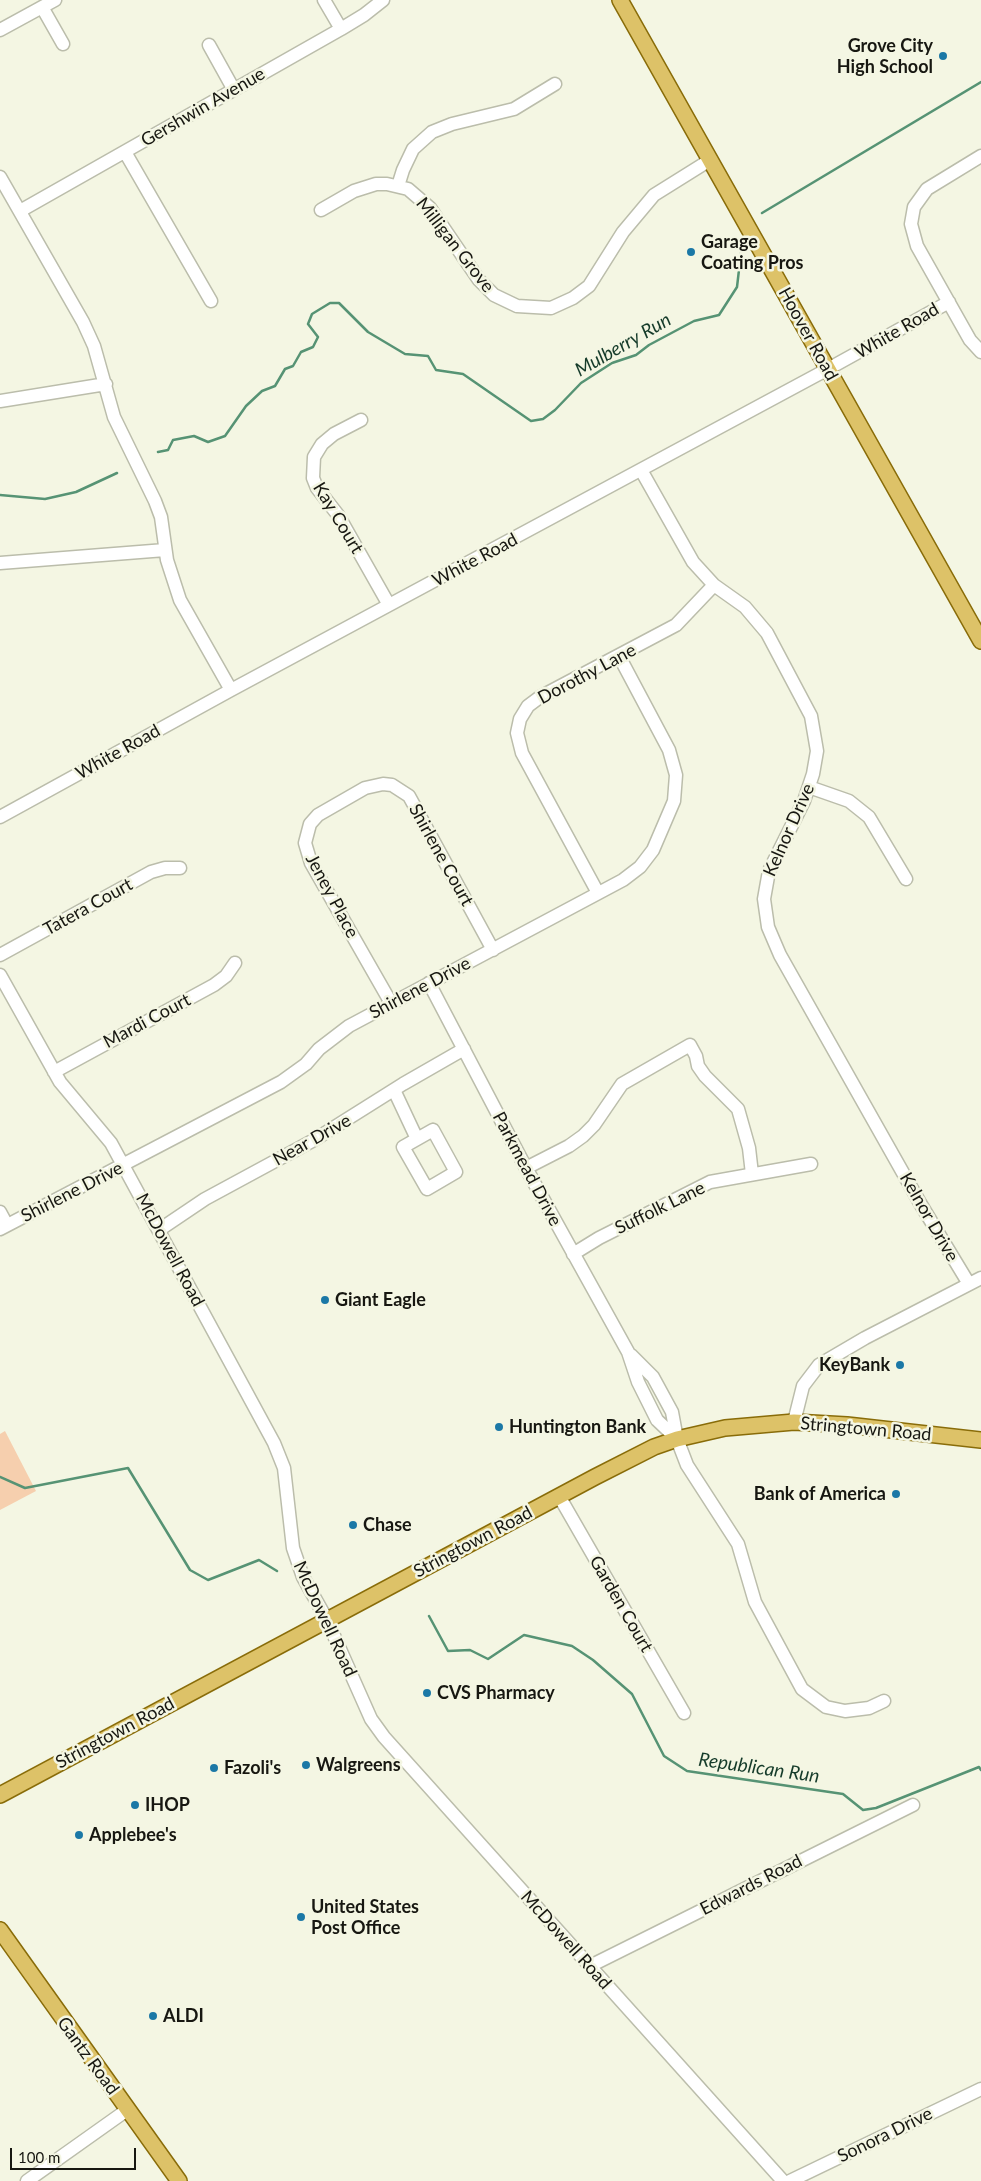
<!DOCTYPE html>
<style>
body{margin:0}
#map{position:relative;width:981px;height:2181px;overflow:hidden;background:#f4f6e3;font-family:Lato,sans-serif}
canvas{display:block}
.scale{position:absolute;left:10px;top:2148px;width:126px;height:22px;box-sizing:border-box;border:2px solid #171711;border-top:0;padding-left:6px;font-size:15px;line-height:18px;white-space:nowrap;color:#171711;-webkit-text-stroke:4px #f4f6e3;paint-order:stroke}
</style>
<div id="map">
<canvas width="981" height="2181"></canvas>
<div class="scale">100 m</div>
</div>
<script>
const c = document.querySelector('canvas').getContext('2d');
c.lineJoin = 'round';
function fillPath(path, color) {
  c.fillStyle = color;
  c.fill(path, 'evenodd');
}
function poly(rows) {
  const path = new Path2D();
  for (const r of rows) {
    path.moveTo(r[0], r[1]);
    for (let i = 2; i < r.length; i += 2) path.lineTo(r[i], r[i + 1]);
  }
  return path;
}
function strokePath(path, color, width, dash) {
  c.strokeStyle = color;
  c.lineWidth = width;
  c.lineCap = dash ? 'butt' : 'round';
  c.setLineDash(dash || []);
  c.stroke(path);
}
function drawText(font, color, halo, rows, align = 'center') {
  c.font = font + ' Lato,sans-serif';
  c.lineWidth = 5;
  c.setLineDash([]);
  c.textBaseline = 'middle';
  c.strokeStyle = halo;
  c.fillStyle = color;
  for (const [text, x, y, turn = 0] of rows) {
    c.save();
    c.translate(x, y);
    c.rotate((+turn || 0) * Math.PI / 180);
    c.textAlign = isNaN(turn) ? turn : align;
    if (halo) c.strokeText(text, 0, 0);
    c.fillText(text, 0, 0);
    c.restore();
  }
}
const green = poly([
 [5,1431,36,1491,0,1510,0,1434]
]);
const stream = poly([
 [762,213,981,82],
 [158,452,168,450,173,440,194,436,208,442,225,436,246,406,262,391,275,386,285,369,293,366,301,352,313,347,318,337,308,324,312,314,330,303,339,303,368,332,405,354,428,356,436,370,463,374,531,421,543,419,555,410,581,383,612,363,636,355,649,345,694,321,719,315,737,287,742,244],
 [0,495,45,499,76,492,117,473],
 [0,1477,25,1488,128,1468,190,1570,208,1580,259,1560,277,1571],
 [429,1616,448,1651,470,1650,488,1659,524,1635,572,1646,593,1660,632,1694,664,1756,687,1771,843,1794,863,1810,876,1808,979,1767,981,1770]
]);
const minor = poly([
 [324,0,341,29],
 [42,7,63,44],
 [0,30,55,0],
 [209,45,234,90],
 [125,152,211,301],
 [981,156,927,189,914,207,911,224,917,246,970,340,981,352],
 [0,177,83,322,94,346,114,417,155,501,161,517,167,560,180,600,231,690],
 [398,186,403,170,413,149,432,132,452,124,514,109,555,84],
 [321,210,354,191,376,184,387,184,408,189,430,208,479,280,494,295,517,306,551,308,573,298,589,286,623,232,654,195,710,160],
 [20,211,341,29,364,15,383,0],
 [0,401,106,384],
 [361,420,334,434,322,444,314,457,313,478,317,488,338,515,389,605],
 [641,470,693,562,714,585,745,607,767,633,811,716,817,751,813,774,804,801,769,871,764,899,768,927,780,955,920,1203,969,1284],
 [0,563,165,550],
 [809,787,849,801,869,817,906,879],
 [0,817,231,690,828,369,949,302],
 [598,893,522,753,517,733,520,719,528,706,540,697,676,625,714,585],
 [0,955,151,872,165,868,180,868],
 [0,975,60,1082,111,1143,274,1443,284,1468,293,1548,303,1577,327,1620,371,1719,384,1737,783,2181],
 [429,983,526,1168,628,1352,638,1382,657,1420,677,1439],
 [391,1003,311,863,305,843,310,824,318,815,365,788,383,784,392,785,409,796,493,950],
 [54,1072,214,985,226,976,235,963],
 [394,1090,417,1139],
 [433,1130,456,1172,427,1189,403,1147,433,1130],
 [526,1168,569,1146,583,1136,594,1125,622,1084,690,1045,696,1056,698,1066,705,1076,738,1109,749,1148,752,1174],
 [0,1212,7,1225],
 [0,1229,281,1082,306,1064,319,1049,349,1026,623,880,640,867,653,850,674,801,676,775,669,750,619,656],
 [159,1230,205,1199,314,1140,403,1084,464,1049],
 [573,1254,599,1238,710,1182,811,1164],
 [631,1355,653,1377,672,1412,677,1439,687,1465,738,1544,755,1602,802,1689,826,1707,845,1711,869,1708,884,1701],
 [794,1422,803,1386,819,1365,865,1338,981,1278],
 [559,1496,684,1713],
 [590,1966,913,1805],
 [27,2181,127,2110],
 [790,2181,981,2089]
]);
const major = poly([
 [620,0,981,641],
 [0,1795,595,1477,654,1447,677,1439,725,1428,794,1422,847,1425,981,1440],
 [0,1930,179,2181]
]);
const markers = [
 [943,56,5,"#1b78a6"],
 [691,252,5,"#1b78a6"],
 [325,1300,5,"#1b78a6"],
 [900,1365,5,"#1b78a6"],
 [499,1427,5,"#1b78a6"],
 [896,1494,5,"#1b78a6"],
 [353,1525,5,"#1b78a6"],
 [427,1693,5,"#1b78a6"],
 [306,1765,5,"#1b78a6"],
 [214,1768,5,"#1b78a6"],
 [135,1805,5,"#1b78a6"],
 [79,1835,5,"#1b78a6"],
 [301,1917,5,"#1b78a6"],
 [153,2016,5,"#1b78a6"]
];
const poiNames = [
 ["Grove City",933,46,"right"],
 ["High School",933,67,"right"],
 ["Garage",701,242],
 ["Coating Pros",701,263],
 ["Giant Eagle",335,1300],
 ["KeyBank",890,1365,"right"],
 ["Huntington Bank",509,1427],
 ["Bank of America",886,1494,"right"],
 ["Chase",363,1525],
 ["CVS Pharmacy",437,1693],
 ["Walgreens",316,1765],
 ["Fazoli's",224,1768],
 ["IHOP",145,1805],
 ["Applebee's",89,1835],
 ["United States",311,1907],
 ["Post Office",311,1928],
 ["ALDI",163,2016]
];
const streetNames = [
 ["Gershwin Avenue",203,107,-30],
 ["Milligan Grove",455,245,52],
 ["White Road",897,331,-30],
 ["Hoover Road",808,334,61],
 ["Kay Court",338,518,59],
 ["White Road",475,560,-28],
 ["Dorothy Lane",587,674,-28],
 ["White Road",118,752,-29],
 ["Kelnor Drive",789,830,-66],
 ["Shirlene Court",441,855,61],
 ["Jeney Place",332,896,62],
 ["Tatera Court",88,907,-29],
 ["Shirlene Drive",420,988,-28],
 ["Mardi Court",147,1021,-28],
 ["Near Drive",312,1140,-29],
 ["Parkmead Drive",527,1169,62],
 ["Shirlene Drive",72,1192,-27],
 ["Suffolk Lane",660,1208,-26],
 ["Kelnor Drive",929,1217,60],
 ["McDowell Road",170,1250,62],
 ["Stringtown Road",866,1429,5],
 ["Stringtown Road",473,1542,-28],
 ["Garden Court",621,1604,60],
 ["McDowell Road",325,1619,65],
 ["Stringtown Road",115,1733,-28],
 ["Edwards Road",751,1885,-27],
 ["McDowell Road",566,1940,48],
 ["Gantz Road",88,2056,54],
 ["Sonora Drive",885,2135,-26]
];
const waterNames = [
 ["Mulberry Run",623,345,-30],
 ["Republican Run",759,1768,8]
];
fillPath(green, '#f6cfae');
strokePath(stream, '#569374', 2.5);
strokePath(minor, '#bbbdab', 15);
strokePath(major, '#896c09', 18);
strokePath(minor, '#fff', 12);
strokePath(major, '#ddc268', 15);
for (const [x, y, r, color] of markers) {
  const dot = new Path2D();
  dot.arc(x, y, r, 0, 2 * Math.PI);
  c.fillStyle = color;
  c.fill(dot);
  strokePath(dot, '#f4f6e3', 2);
}
drawText('bold 18px', '#171711', '#f4f6e3', poiNames, 'left');
drawText('18px', '#171711', '#f4f6e3', streetNames);
drawText('italic 19px', '#153b2a', '#f4f6e3', waterNames);
</script>
